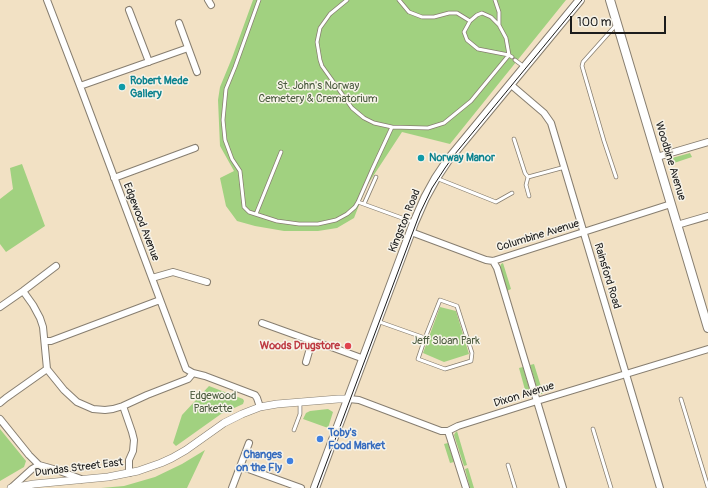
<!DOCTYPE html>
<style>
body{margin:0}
#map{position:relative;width:708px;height:488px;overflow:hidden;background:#f2e1c4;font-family:Pangolin,sans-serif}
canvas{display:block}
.scale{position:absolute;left:570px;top:16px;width:96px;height:18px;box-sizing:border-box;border:2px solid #1c1c1c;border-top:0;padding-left:5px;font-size:12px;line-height:14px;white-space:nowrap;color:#1c1c1c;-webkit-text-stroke:3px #f7f3e8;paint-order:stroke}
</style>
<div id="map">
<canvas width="708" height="488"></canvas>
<div class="scale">100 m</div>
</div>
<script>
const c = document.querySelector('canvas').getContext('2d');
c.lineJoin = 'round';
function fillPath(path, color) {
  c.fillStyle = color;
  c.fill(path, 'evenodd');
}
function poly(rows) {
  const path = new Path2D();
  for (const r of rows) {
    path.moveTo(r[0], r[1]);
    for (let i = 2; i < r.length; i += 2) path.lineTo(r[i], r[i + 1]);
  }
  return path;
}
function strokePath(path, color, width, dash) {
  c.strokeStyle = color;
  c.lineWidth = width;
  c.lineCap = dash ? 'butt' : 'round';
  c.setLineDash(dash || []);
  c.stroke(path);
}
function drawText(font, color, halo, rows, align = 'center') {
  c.font = font + ' Pangolin,sans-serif';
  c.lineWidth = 3;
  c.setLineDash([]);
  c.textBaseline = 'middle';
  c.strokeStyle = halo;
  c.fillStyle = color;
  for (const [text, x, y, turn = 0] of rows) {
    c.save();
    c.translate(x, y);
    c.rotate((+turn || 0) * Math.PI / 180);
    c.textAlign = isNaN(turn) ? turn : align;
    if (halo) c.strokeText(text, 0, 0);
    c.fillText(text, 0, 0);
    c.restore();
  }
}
const green = poly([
 [253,0,566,0,450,144,402,132,366,187,354,218,337,228,318,231,284,231,255,226,237,221,226,206,220,178,234,171,220,146,218,100,220,87,232,58],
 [690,153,692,157,674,163,674,164,669,165,670,160,672,158],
 [22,164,45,226,6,252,0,244,0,199,13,189,10,168],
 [503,263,511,289,507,291,500,267,501,264],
 [440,307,456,311,469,354,444,362,423,353],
 [534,364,543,393,542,394,539,394,538,391,530,365],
 [523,367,531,395,530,397,527,397,519,368],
 [209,386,243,399,244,401,243,404,221,414,176,446,173,443,182,415],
 [328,409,333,412,328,428,303,419,306,413,310,411],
 [0,429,26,461,24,467,0,481],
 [457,431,467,465,464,466,454,435,455,433],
 [448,443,454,462,450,463,444,444],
 [205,450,187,488,101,488,124,486,155,477,182,464],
 [468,468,474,488,470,488,465,469]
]);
const service = poly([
 [259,0,235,67,226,89,223,120,225,140,232,159,240,171,244,207,249,212,277,221,299,224,318,224,336,220,347,214,355,207,358,202,372,170,392,127,428,128,444,123,471,101,509,55,478,49,467,40,464,32,470,21,457,13,449,13,434,17,422,17,409,12,399,0],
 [347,0,330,14,320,28,317,42,320,60,322,66,352,108,364,118,374,123,392,127],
 [495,0,499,12,499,25],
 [470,21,477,15,482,13,491,17,499,25,506,38,509,55,512,57],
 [616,25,583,62,582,66,604,141,616,177],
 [515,60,523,66],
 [514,139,525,173,528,177,526,185,529,196],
 [528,177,565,167],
 [436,178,496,202,512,193],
 [358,202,413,222],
 [364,204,376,177],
 [256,214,281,152],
 [377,321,425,338,440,300,457,306,472,353,471,361,445,369,418,359,425,338],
 [681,399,708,487],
 [593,429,611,488],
 [294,430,300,414,300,402],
 [508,465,515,488]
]);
const minor = poly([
 [47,0,80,86,186,369,193,373,205,376,255,395,257,398,260,407],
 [208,0,211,5],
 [129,10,149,62],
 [179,23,197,72],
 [510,84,544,113,551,123,660,488],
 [80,86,188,48],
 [657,157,708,142],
 [114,178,195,148],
 [677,225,708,216],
 [411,232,486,260,493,261,671,204],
 [493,261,497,268,563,488],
 [152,278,173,272,207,282],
 [23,291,33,305,40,318,43,327,47,369,64,390,77,402,93,409,105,410,113,409,123,406],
 [0,307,23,291,56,266],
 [262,323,312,341,334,348,364,359],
 [45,341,51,341,160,300],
 [306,362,312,341],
 [349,399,359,400,441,431,448,431,458,426,537,401,708,349],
 [0,403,6,398,47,369],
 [0,419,29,455,39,465,57,470,81,479],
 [448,431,466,488],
 [240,466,301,488],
 [129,473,129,460,133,451,134,440,132,432,123,406,147,395,188,379,193,373],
 [11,488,32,469,39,465],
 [232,488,249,443]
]);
const tertiary = poly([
 [11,488,34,484,108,477,138,471,161,463,172,458,186,450,224,423,242,414,260,407,277,404,338,399,349,399]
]);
const secondary = poly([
 [610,0,708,328],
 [315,488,414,223,425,198,436,178,448,160,580,0]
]);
const tram = poly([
 [317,488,420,213,432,188,445,168,455,154,582,0]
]);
const markers = [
 [122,87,4,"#0f9aa8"],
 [421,158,4,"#0f9aa8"],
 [348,346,4,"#e0444e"],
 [320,439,4,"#3f7fe0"],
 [290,461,4,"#3f7fe0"]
];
const cultureNames = [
 ["Robert Mede",130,81],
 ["Gallery",130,94],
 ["Norway Manor",429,158]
];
const parkNames = [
 ["St. John's Norway",318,86],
 ["Cemetery & Crematorium",318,99],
 ["Jeff Sloan Park",446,341],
 ["Edgewood",213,396],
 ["Parkette",213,409]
];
const streetNames = [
 ["Woodbine Avenue",670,161,73],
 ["Kingston Road",405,221,-68],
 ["Edgewood Avenue",141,222,69],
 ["Columbine Avenue",538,236,-17],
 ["Rainsford Road",607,276,73],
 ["Dixon Avenue",524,395,-17],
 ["Dundas Street East",79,468,-7]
];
const healthNames = [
 ["Woods Drugstore",340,346]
];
const shopNames = [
 ["Toby's",328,433],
 ["Food Market",328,446],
 ["Changes",282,455,"right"],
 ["on the Fly",282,468,"right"]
];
fillPath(green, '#a1d180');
strokePath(service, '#877e70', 4.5);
strokePath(minor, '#877e70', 8);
strokePath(tertiary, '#877e70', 8);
strokePath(secondary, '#877e70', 10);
strokePath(service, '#fff', 3);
strokePath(minor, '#fff', 6);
strokePath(tertiary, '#fff', 7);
strokePath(secondary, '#fff', 8);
strokePath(tram, '#1c1c1c', 1);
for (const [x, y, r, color] of markers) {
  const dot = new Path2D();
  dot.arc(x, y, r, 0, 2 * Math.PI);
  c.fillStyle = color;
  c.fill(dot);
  strokePath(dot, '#f7f3e8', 1.5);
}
drawText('bold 11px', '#0d838f', '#f7f3e8', cultureNames, 'left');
drawText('11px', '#4b5b3f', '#f7f3e8', parkNames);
drawText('11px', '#1c1c1c', '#f7f3e8', streetNames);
drawText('bold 11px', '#be3a42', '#f7f3e8', healthNames, 'right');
drawText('bold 11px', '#366cbe', '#f7f3e8', shopNames, 'left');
</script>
